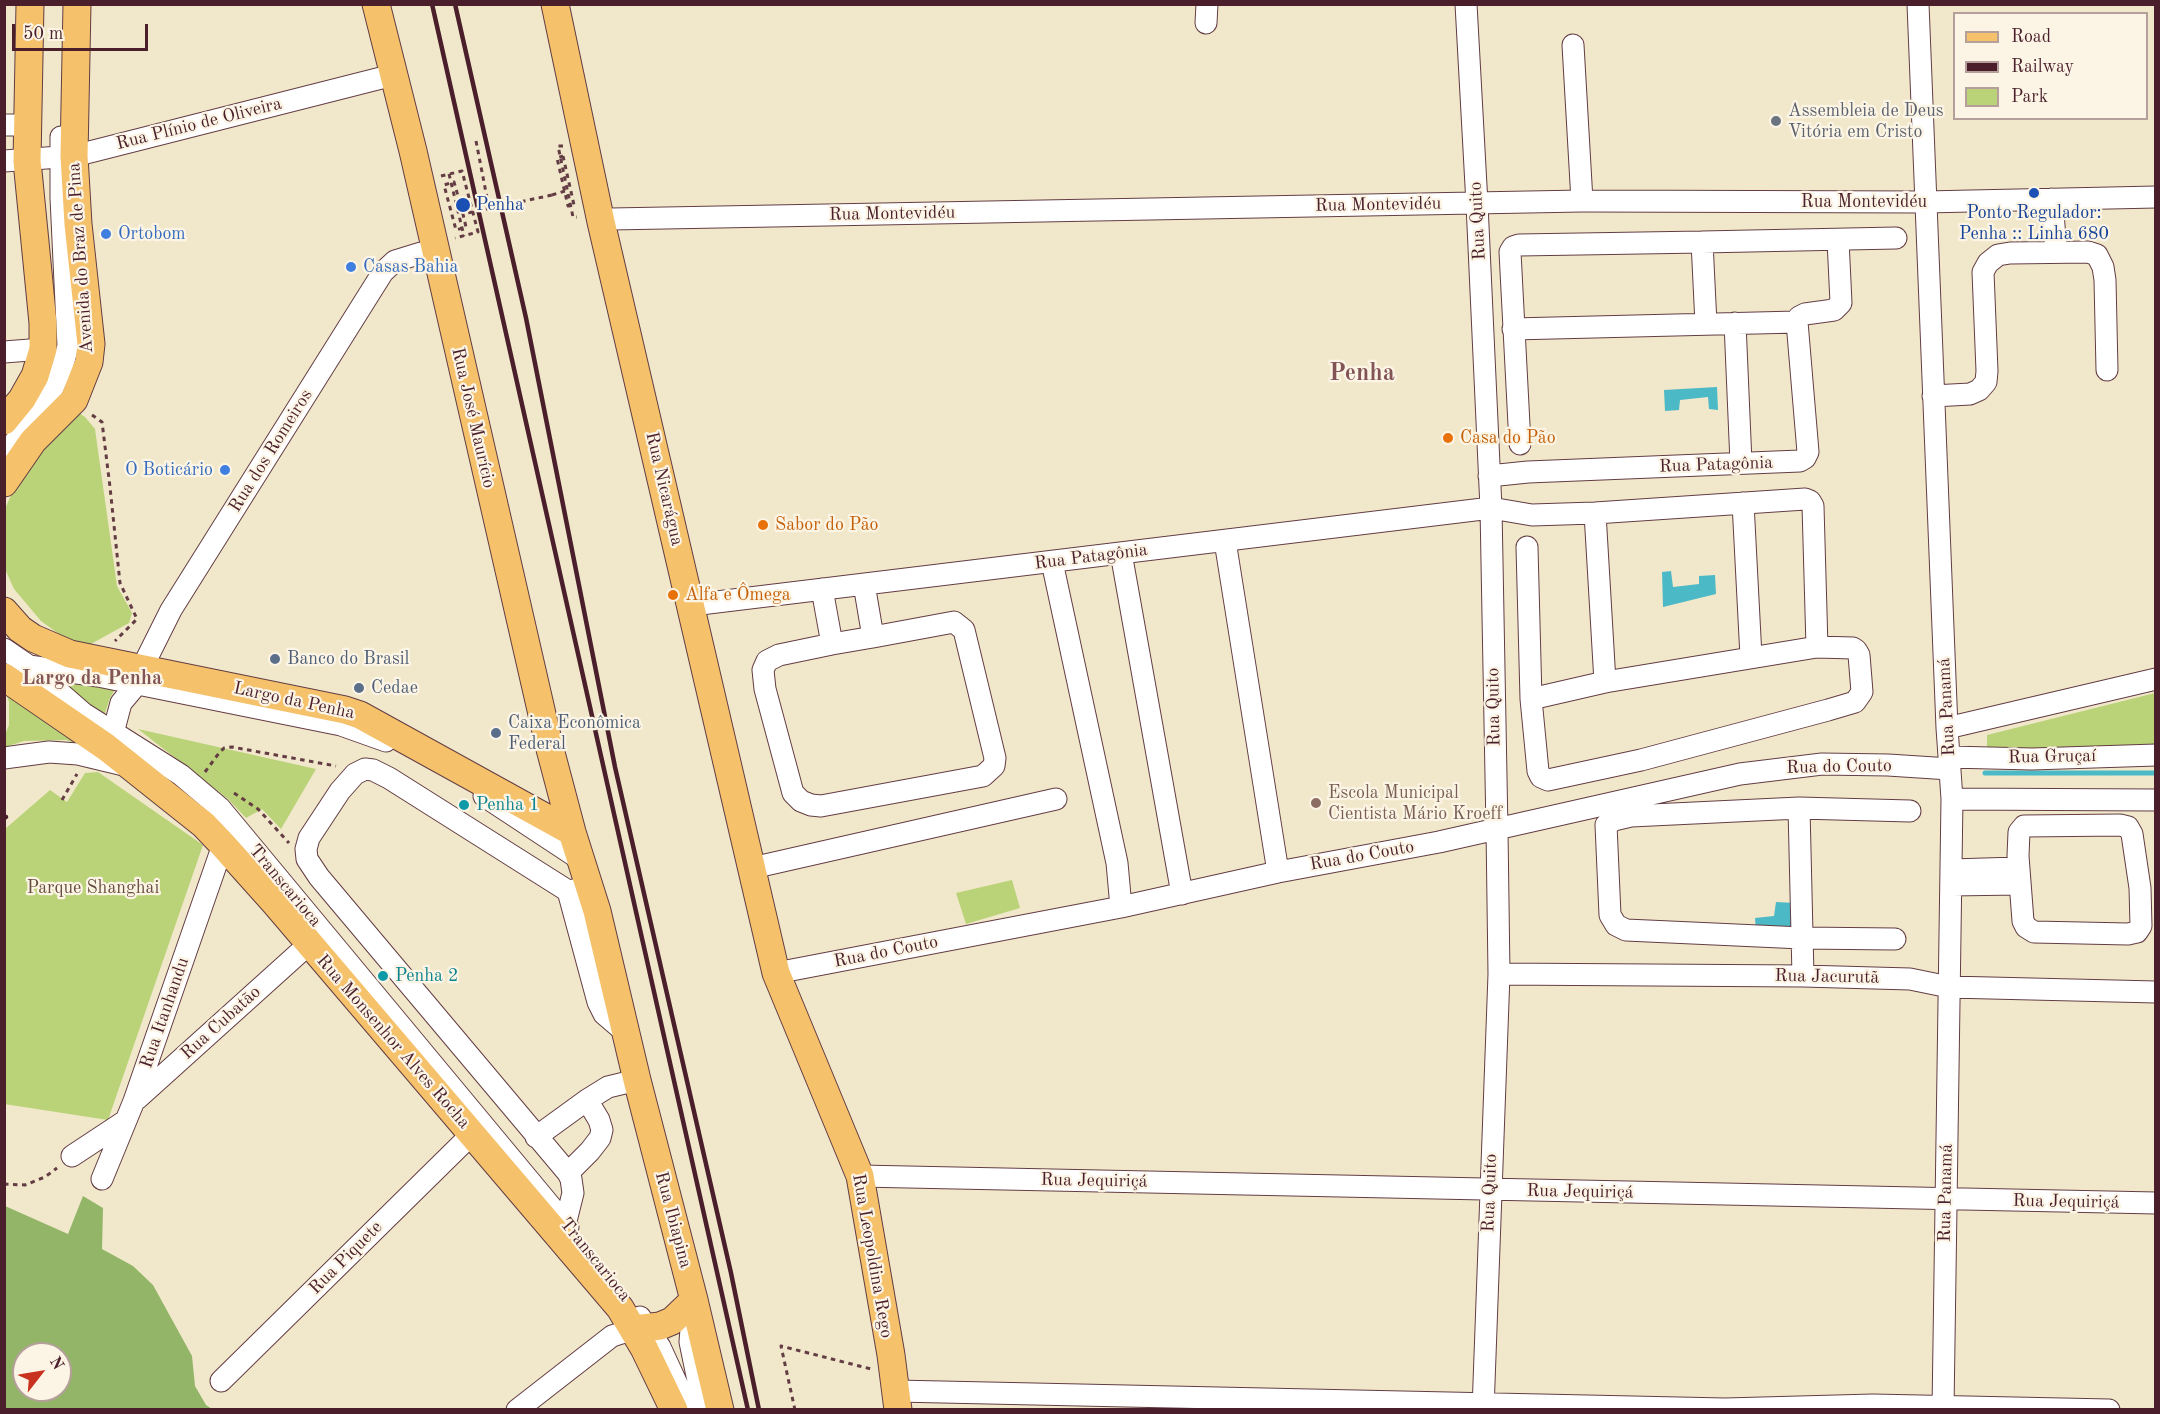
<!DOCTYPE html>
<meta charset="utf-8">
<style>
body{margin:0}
#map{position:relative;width:2160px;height:1414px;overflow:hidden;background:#f1e8cb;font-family:"Old Standard TT",serif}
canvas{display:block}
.frame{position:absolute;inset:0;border:6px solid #4a1f2b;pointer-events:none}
.legend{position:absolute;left:1953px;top:12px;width:195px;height:108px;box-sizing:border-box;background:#fcf5e5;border:2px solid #b59f9b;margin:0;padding:8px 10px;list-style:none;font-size:18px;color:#4a1f2b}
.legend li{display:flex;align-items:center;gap:12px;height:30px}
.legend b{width:30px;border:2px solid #b59f9b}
.north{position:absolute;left:12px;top:1342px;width:60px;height:60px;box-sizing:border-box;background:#fcf5e5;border:2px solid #b59f9b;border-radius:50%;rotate:59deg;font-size:16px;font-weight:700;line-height:24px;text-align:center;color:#4a1f2b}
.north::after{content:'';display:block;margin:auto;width:21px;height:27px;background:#c8321e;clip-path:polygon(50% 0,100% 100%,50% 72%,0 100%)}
.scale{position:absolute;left:12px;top:24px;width:136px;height:27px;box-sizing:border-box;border:3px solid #4a1f2b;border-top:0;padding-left:8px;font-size:18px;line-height:21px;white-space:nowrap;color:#4a1f2b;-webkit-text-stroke:4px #fcf5e5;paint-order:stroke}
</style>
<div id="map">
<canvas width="2160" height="1414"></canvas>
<div class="frame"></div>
<ul class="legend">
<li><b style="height:8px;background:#f6c16b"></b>Road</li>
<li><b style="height:8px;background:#4a1f2b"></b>Railway</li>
<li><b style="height:16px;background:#bad378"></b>Park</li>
</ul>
<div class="north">N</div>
<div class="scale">50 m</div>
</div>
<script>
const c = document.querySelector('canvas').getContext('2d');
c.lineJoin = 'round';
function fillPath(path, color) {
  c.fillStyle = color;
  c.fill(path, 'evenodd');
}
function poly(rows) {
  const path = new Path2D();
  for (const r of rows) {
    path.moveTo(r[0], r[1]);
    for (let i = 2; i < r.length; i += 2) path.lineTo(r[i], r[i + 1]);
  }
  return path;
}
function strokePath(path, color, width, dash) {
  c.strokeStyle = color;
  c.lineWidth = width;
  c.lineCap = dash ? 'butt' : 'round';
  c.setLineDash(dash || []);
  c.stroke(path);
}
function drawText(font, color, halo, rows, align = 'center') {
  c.font = font + ' "Old Standard TT",serif';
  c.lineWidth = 4.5;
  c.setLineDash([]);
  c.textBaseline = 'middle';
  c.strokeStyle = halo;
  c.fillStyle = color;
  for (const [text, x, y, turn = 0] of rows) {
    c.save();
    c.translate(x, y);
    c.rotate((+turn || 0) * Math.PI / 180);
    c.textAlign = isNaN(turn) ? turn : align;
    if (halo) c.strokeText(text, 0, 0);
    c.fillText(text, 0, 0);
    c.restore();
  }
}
const green = poly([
 [73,409,85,417,95,429,117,586,132,613,129,623,91,644,67,640,41,621,14,589,5,569,5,509,18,479],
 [5,660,117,759,66,740,24,741,5,747,4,737,9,725,9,702,5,690],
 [29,666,117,686,110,698,103,719],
 [2155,693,2155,752,1987,748,1987,735],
 [138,729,316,769,281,829,262,809,246,818,228,799],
 [98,772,203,845,108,1120,4,1104,5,829,50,790,67,802,85,773],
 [1012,880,1020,908,966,924,956,893]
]);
const forest = poly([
 [83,1196,103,1208,102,1249,133,1266,153,1285,192,1356,195,1386,206,1405,212,1409,5,1409,5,1206,68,1234],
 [24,1354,60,1354,60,1390,24,1390]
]);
const water = poly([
 [1717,387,1718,410,1709,409,1708,397,1680,400,1679,410,1665,411,1664,390],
 [1671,571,1673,587,1699,584,1699,576,1715,575,1716,594,1663,607,1662,572],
 [1776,902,1796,903,1798,928,1756,931,1755,918,1774,916]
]);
const stream = poly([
 [1985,773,2156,773]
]);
const path = poly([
 [476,141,489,208],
 [563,146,558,146,573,217,577,217],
 [449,174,464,236],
 [441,176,462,171,478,232,455,238],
 [552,195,565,191],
 [460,203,463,214],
 [92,415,102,422,110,487,120,583,137,619,115,641],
 [205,772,219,753,224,748,232,747,336,766],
 [234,793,258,809,289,843],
 [62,800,77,774],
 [4,1184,25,1185,45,1177,57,1168],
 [795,1410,781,1346,871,1369]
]);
const minor = poly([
 [1466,4,1477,204,1491,508,1497,830,1499,974,1483,1410],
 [1918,4,1947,728,1952,799,1943,1410],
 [1206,23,1207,4],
 [1573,45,1582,201],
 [4,125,27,125],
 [4,161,74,156,393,75],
 [2052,199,2056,252],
 [601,222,611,219,1582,201,1925,202,2156,197],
 [1702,242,1896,238],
 [1735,323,1741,463],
 [1513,329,1797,322,1799,317,1805,314,1834,310,1841,303,1838,240],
 [4,352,43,349],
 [1933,396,1970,394,1979,390,1986,382,1987,371,1983,272,1988,263,1998,255,2010,253,2088,252,2097,255,2103,267,2105,280,2107,370],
 [1520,444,1510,252,1513,247,1519,245,1702,242,1706,324],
 [4,457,53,388,62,368,68,346,61,198,61,137],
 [1489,476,1528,472,1800,461,1805,458,1808,452,1797,322],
 [1743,503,1751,657],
 [1595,513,1605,682],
 [1225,541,1278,872],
 [1121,553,1182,894],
 [1052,562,1117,863,1121,907],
 [822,589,832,644,779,655,767,661,763,670,765,689,793,793,801,801,811,805,821,806,983,776,994,766,995,758,964,630,954,622,873,637,864,584],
 [692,605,1491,508,1532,515,1595,513,1805,499,1810,501,1813,506,1817,647,1853,648,1856,650,1859,655,1862,692,1855,702,1828,710,1641,760,1548,780,1541,777,1538,771,1531,699,1527,547],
 [832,644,873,637],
 [4,649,29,666,83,713,181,775,220,808,568,1227],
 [29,666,98,676,341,725,386,741],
 [141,670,171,610,383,272,395,261,421,253],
 [1531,699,1605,682,1817,647],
 [1947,728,2156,679],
 [113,733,121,703,137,684],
 [1949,757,2032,759,2156,755],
 [4,758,49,752,78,754,128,766],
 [484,796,581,860],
 [1952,799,2156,800],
 [1799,808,1803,976],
 [2120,825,2128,827,2132,834,2140,888,2141,926,2137,932,2128,934,2034,932,2026,927,2023,921,2018,856,2019,832,2024,826,2120,825],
 [752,868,1056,799],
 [1951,870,2018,868],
 [1951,885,2019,884],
 [568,891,598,1002,604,1014,625,1032],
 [1895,939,1802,938,1626,930,1616,925,1610,915,1606,825,1614,820,1631,816,1799,808,1910,811],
 [776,973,1121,907,1278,872,1439,842,1740,774,1822,764,1888,765,1950,769],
 [1499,974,1803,976,1910,979,1949,987,2156,992],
 [137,1099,309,944],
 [536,1137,587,1100],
 [72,1156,125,1121],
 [568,1173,590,1151,600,1138,602,1130,599,1120,587,1100,608,1087,637,1080],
 [860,1176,2156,1203],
 [102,1179,134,1101,223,845],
 [563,1233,573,1193,571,1179,568,1173,319,877,307,859,306,849,309,838,340,791,355,774,365,769,373,770,389,778,568,891,590,887],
 [692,1316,690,1342,704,1410],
 [640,1317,660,1347,689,1410],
 [221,1381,472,1134],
 [896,1391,1725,1409,1873,1405,2109,1410],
 [517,1410,612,1336,634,1329]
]);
const major = poly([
 [376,4,413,151,550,749,572,832,597,911,637,1080,694,1300,720,1410],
 [555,4,601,222,776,973,860,1176,891,1355,898,1410],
 [4,421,22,399,35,376,43,349,43,323,27,161,30,4],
 [4,483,33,441,74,400,89,362,91,344,78,224,74,156,77,4],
 [4,611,20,629,33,638,70,654,345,710,360,715,572,832],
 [4,677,106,747,204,825,223,845,275,903,620,1308,644,1348,674,1410],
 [634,1329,660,1326,672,1321,694,1300]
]);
const rail = poly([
 [432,4,748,1410],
 [455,4,526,318,615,767,731,1273,759,1410],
 [4,818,6,817]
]);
const pathBridge = poly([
 [563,156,574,205,568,206,557,158,563,156],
 [460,203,454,182,444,185,456,230,466,227,463,214,552,195]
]);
const markers = [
 [1776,121,6,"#6b7280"],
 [2034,193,6,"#1a4fb4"],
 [463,205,8,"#1a4fb4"],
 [106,234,6,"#3f7fe0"],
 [351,267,6,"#3f7fe0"],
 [1448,438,6,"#e8710a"],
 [225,470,6,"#3f7fe0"],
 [763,525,6,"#e8710a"],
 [673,595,6,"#e8710a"],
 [275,659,6,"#5c6f8a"],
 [359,688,6,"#5c6f8a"],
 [496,733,6,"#5c6f8a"],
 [1316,803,6,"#8d6e63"],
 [464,805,6,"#0f9aa8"],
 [383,976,6,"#0f9aa8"]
];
const worshipNames = [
 ["Assembleia de Deus",1788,111],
 ["Vitória em Cristo",1788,132]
];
const streetNames = [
 ["Rua Plínio de Oliveira",199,124,-14],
 ["Rua Montevidéu",1864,202],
 ["Rua Montevidéu",1378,205,-1],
 ["Rua Montevidéu",892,214,-1],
 ["Rua Quito",1478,221,-93],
 ["Avenida do Braz de Pina",81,258,-94],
 ["Rua José Maurício",473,418,77],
 ["Rua dos Romeiros",271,451,-58],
 ["Rua Patagônia",1716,465,-2],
 ["Rua Nicarágua",664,489,77],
 ["Rua Patagônia",1091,557,-7],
 ["Largo da Penha",294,701,12],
 ["Rua Quito",1494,707,-91],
 ["Rua Panamá",1947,707,-93],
 ["Rua Gruçaí",2052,757,-1],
 ["Rua do Couto",1839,767,-1],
 ["Rua do Couto",1362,856,-10],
 ["Transcarioca",285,886,50],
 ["Rua do Couto",886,952,-11],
 ["Rua Jacurutã",1827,977,1],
 ["Rua Itanhandu",165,1013,-71],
 ["Rua Cubatão",221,1023,-42],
 ["Rua Monsenhor Alves Rocha",393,1042,49],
 ["Rua Jequiriçá",1094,1181,1],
 ["Rua Jequiriçá",1580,1192,1],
 ["Rua Quito",1490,1193,-88],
 ["Rua Panamá",1946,1193,-89],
 ["Rua Jequiriçá",2066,1202,1],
 ["Rua Ibiapina",673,1220,75],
 ["Rua Leopoldina Rego",872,1256,80],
 ["Rua Piquete",346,1258,-45],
 ["Transcarioca",595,1260,51]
];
const transitNames = [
 ["Penha",476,205],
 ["Ponto Regulador:",2034,213,"center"],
 ["Penha :: Linha 680",2034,234,"center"]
];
const shopNames = [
 ["Ortobom",118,234],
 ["Casas Bahia",363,267],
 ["O Boticário",213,470,"right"]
];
const foodNames = [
 ["Casa do Pão",1460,438],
 ["Sabor do Pão",775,525],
 ["Alfa e Ômega",685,595]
];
const serviceNames = [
 ["Banco do Brasil",287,659],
 ["Cedae",371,688],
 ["Caixa Econômica",508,723],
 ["Federal",508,744]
];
const educationNames = [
 ["Escola Municipal",1328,793],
 ["Cientista Mário Kroeff",1328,814]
];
const cultureNames = [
 ["Penha 1",476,805],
 ["Penha 2",395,976]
];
const parkNames = [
 ["Parque Shanghai",93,888]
];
const neighbourhoodNames = [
 ["Largo da Penha",92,679]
];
const districtNames = [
 ["Penha",1362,374]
];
fillPath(green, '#bad378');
fillPath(forest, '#93b568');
fillPath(water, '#4cb9c6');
strokePath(stream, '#4cb9c6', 5);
strokePath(minor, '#633d43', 23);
strokePath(major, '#633d43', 29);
strokePath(path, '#633d43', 3, [4.5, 4.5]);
strokePath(minor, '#fff', 21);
strokePath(major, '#f6c16b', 27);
strokePath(rail, '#4a1f2b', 4.5);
strokePath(pathBridge, '#633d43', 3, [4.5, 4.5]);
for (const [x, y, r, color] of markers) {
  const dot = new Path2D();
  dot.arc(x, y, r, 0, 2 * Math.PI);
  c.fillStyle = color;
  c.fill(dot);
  strokePath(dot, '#fcf5e5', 2);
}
drawText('18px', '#5b616d', '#fcf5e5', worshipNames, 'left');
drawText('18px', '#4a1f2b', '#fcf5e5', streetNames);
drawText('18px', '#164399', '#fcf5e5', transitNames, 'left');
drawText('18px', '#366cbe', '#fcf5e5', shopNames, 'left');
drawText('18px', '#c56008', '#fcf5e5', foodNames, 'left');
drawText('18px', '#4e5e75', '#fcf5e5', serviceNames, 'left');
drawText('18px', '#785e54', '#fcf5e5', educationNames, 'left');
drawText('18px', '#0d838f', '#fcf5e5', cultureNames, 'left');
drawText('18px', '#664c3e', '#fcf5e5', parkNames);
drawText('bold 20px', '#825456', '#fcf5e5', neighbourhoodNames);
drawText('bold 24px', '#825456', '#fcf5e5', districtNames);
</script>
